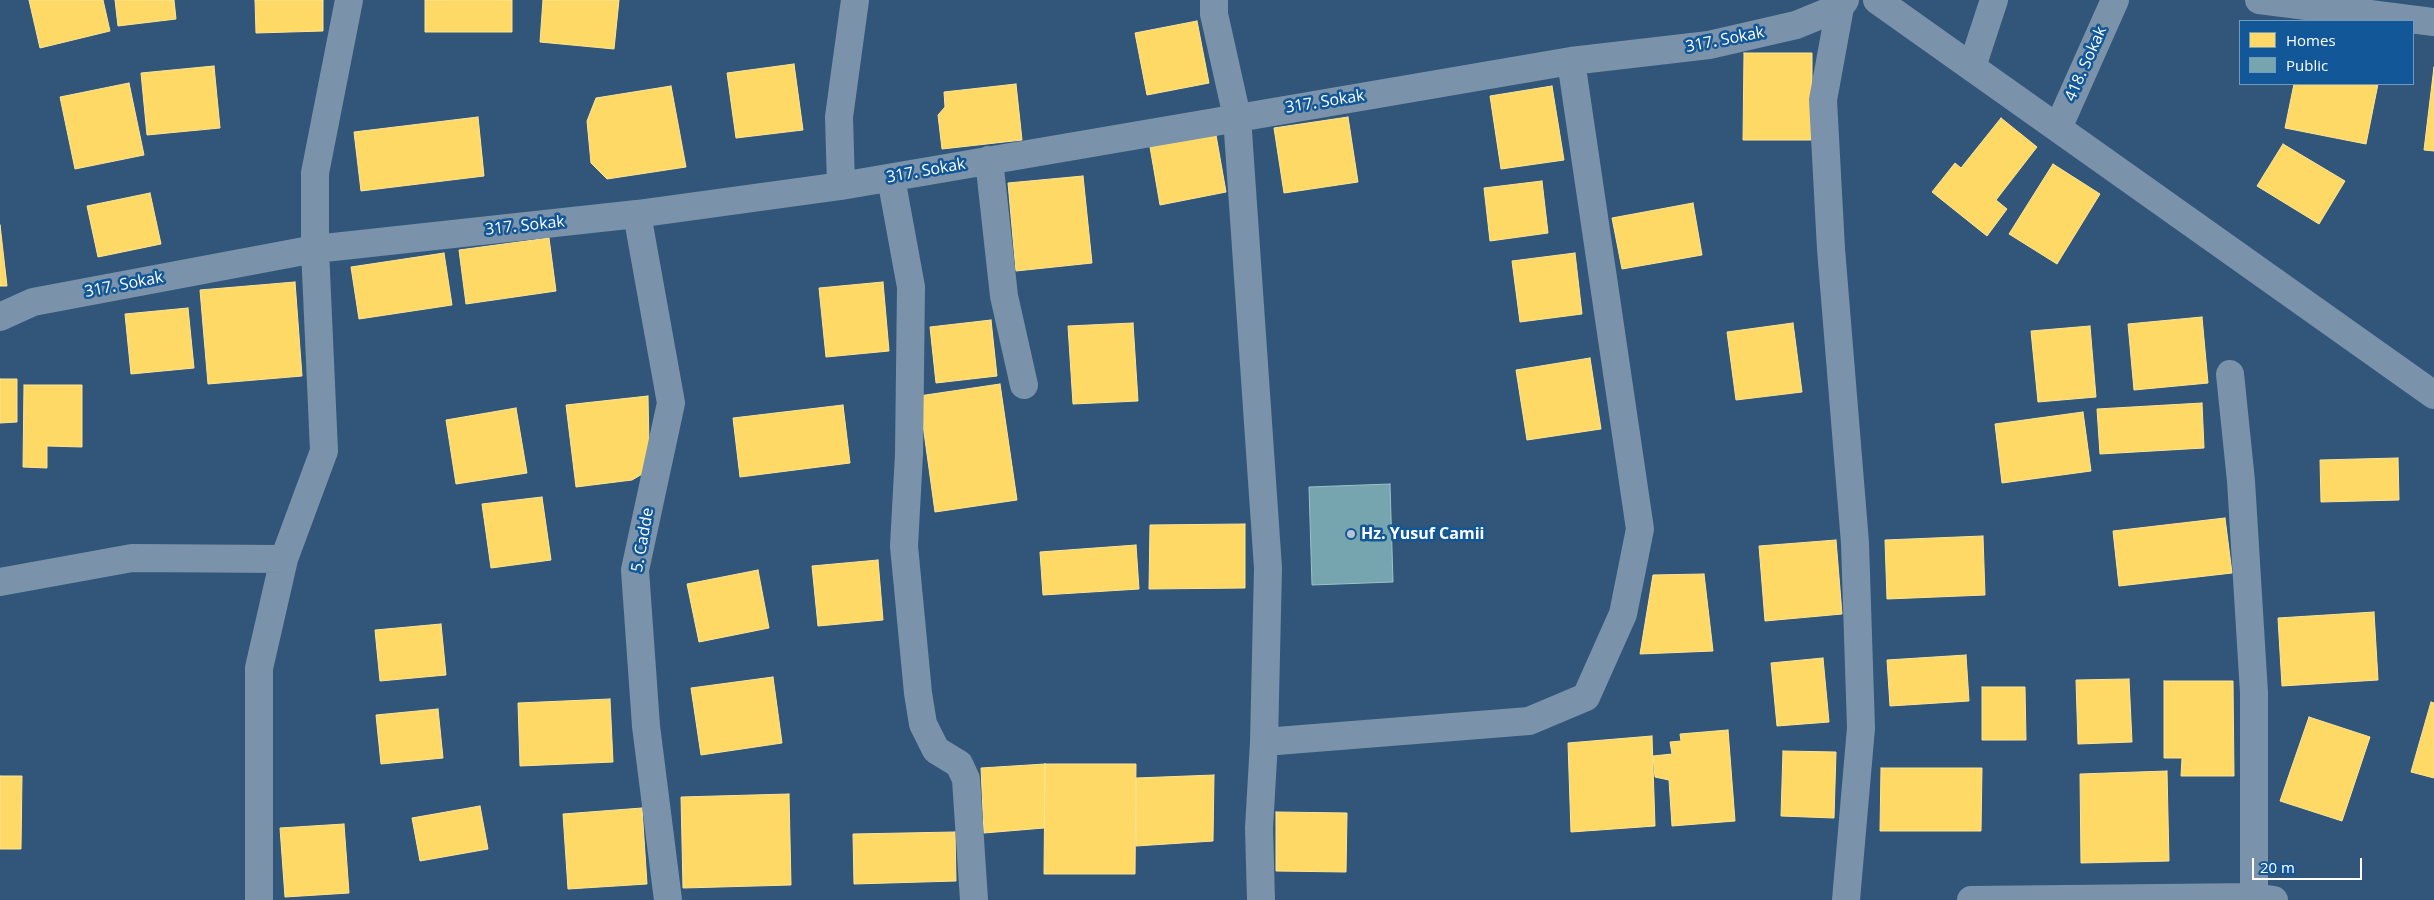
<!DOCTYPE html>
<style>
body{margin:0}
#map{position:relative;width:2434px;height:900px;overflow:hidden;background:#315679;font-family:"Open Sans",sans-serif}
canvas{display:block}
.legend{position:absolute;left:2239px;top:20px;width:175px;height:65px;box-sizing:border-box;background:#125798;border:1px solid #719ac1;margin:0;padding:6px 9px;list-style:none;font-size:15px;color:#fff}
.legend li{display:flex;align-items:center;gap:10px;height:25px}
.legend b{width:25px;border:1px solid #719ac1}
.scale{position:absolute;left:2252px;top:858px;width:110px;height:22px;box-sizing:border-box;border:2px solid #fff;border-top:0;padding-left:6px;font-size:15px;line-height:18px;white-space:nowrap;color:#fff;-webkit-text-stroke:4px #125798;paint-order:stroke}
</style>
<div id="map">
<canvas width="2434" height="900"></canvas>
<ul class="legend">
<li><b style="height:14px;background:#ffd966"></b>Homes</li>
<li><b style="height:14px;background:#76a5af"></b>Public</li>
</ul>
<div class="scale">20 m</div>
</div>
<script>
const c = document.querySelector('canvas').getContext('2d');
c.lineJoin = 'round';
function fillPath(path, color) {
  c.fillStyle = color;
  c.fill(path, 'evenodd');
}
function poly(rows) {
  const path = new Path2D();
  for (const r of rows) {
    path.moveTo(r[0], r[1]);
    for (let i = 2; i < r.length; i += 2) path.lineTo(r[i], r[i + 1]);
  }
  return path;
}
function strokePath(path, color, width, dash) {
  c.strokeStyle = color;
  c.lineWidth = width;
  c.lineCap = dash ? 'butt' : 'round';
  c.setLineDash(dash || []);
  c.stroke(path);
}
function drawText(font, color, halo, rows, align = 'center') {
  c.font = font + ' "Open Sans",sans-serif';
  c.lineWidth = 5;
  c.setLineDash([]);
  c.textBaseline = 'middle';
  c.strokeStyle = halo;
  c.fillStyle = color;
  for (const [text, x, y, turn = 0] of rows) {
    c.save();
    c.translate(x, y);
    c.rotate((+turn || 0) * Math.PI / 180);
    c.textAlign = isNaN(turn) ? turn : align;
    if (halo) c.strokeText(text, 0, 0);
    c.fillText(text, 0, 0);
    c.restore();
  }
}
const homes = poly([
 [29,0,103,0,110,31,40,48,29,0],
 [115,0,174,0,176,19,118,26,115,0],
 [255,0,323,0,323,31,256,33,255,0],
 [425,0,512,0,512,32,425,32,425,0],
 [543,0,619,0,614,49,540,42,543,0],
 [1197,21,1209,83,1147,95,1135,33,1197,21],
 [1744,53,1812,53,1812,140,1743,140,1744,53],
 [794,64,803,130,736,138,727,73,794,64],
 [214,66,220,128,147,135,141,73,214,66],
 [2434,67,2434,151,2424,150,2434,67],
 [129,83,144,155,75,169,60,97,129,83],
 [1016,84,1022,140,942,149,938,115,945,107,944,92,1016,84],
 [2294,84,2378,84,2366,144,2285,128,2294,84],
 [671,86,686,167,607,179,591,163,587,121,596,98,671,86],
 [1552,86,1564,160,1501,169,1490,96,1552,86],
 [478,117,484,176,361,191,354,132,478,117],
 [1348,117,1358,182,1284,193,1274,128,1348,117],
 [2001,118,2037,147,1996,200,2007,209,1987,236,1932,192,1955,163,1961,168,2001,118],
 [1216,135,1226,192,1160,205,1150,147,1216,135],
 [2283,144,2345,181,2319,224,2257,186,2283,144],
 [2053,164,2100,194,2057,264,2009,234,2053,164],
 [1083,176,1092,263,1016,271,1008,183,1083,176],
 [1542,181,1548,233,1490,241,1484,188,1542,181],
 [150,193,161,244,98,257,87,206,150,193],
 [1693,203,1702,255,1622,269,1612,218,1693,203],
 [0,225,7,286,0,286,0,225],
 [549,238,556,291,466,304,459,250,549,238],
 [444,253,452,305,359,319,351,267,444,253],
 [1575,253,1582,314,1520,322,1512,261,1575,253],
 [295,282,302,376,208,384,200,290,295,282],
 [883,282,889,351,826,357,819,288,883,282],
 [188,308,194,368,131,374,125,314,188,308],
 [2202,317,2208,383,2134,390,2128,324,2202,317],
 [991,320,997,376,936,383,930,327,991,320],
 [1133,323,1138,401,1073,404,1068,326,1133,323],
 [1793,323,1802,392,1736,400,1727,332,1793,323],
 [2090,326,2096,397,2038,402,2031,331,2090,326],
 [1590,358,1601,429,1527,440,1516,370,1590,358],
 [0,379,17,379,17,422,0,423,0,379],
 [1000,384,1017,500,935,512,919,396,1000,384],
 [24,385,82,385,82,447,47,446,47,468,23,467,24,385],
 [648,396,649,446,644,473,632,480,576,487,566,405,648,396],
 [2202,403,2204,448,2100,454,2097,409,2202,403],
 [843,405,850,463,740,477,733,418,843,405],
 [516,408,527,473,456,484,446,420,516,408],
 [2083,412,2091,471,2002,483,1995,424,2083,412],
 [2398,458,2399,500,2321,502,2320,460,2398,458],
 [542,497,551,560,491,568,482,504,542,497],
 [2225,518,2232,573,2119,586,2113,531,2225,518],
 [1245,524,1245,588,1149,589,1150,525,1245,524],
 [1983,536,1985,595,1887,599,1885,540,1983,536],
 [1836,540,1842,614,1765,621,1759,546,1836,540],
 [1136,545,1139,589,1043,595,1040,552,1136,545],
 [878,560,883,620,818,626,812,566,878,560],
 [758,570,769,628,699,642,687,584,758,570],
 [1704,574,1713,651,1640,654,1653,575,1704,574],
 [2374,612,2378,680,2282,686,2278,618,2374,612],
 [441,624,446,675,380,681,375,630,441,624],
 [1966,655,1969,701,1890,706,1887,660,1966,655],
 [1823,658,1829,722,1777,726,1771,663,1823,658],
 [773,677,782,743,701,755,691,688,773,677],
 [2129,679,2132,742,2078,744,2076,680,2129,679],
 [2164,681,2233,681,2234,776,2181,776,2182,758,2164,758,2164,681],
 [1982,687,2025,687,2026,740,1982,740,1982,687],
 [610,699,613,762,520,766,518,703,610,699],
 [2431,702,2434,703,2434,778,2411,772,2431,702],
 [438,709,443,758,381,764,376,715,438,709],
 [2309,717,2370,737,2342,821,2280,801,2309,717],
 [1728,730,1735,821,1672,826,1669,780,1655,777,1653,756,1672,754,1670,742,1681,741,1680,734,1728,730],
 [1652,736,1655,826,1571,832,1568,743,1652,736],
 [1783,751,1836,752,1834,818,1781,816,1783,751],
 [1045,764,1136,764,1135,874,1044,874,1045,764],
 [1045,764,1044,828,984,833,981,768,1045,764],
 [1881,768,1982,768,1981,831,1880,831,1881,768],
 [2167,771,2169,861,2081,863,2080,774,2167,771],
 [1214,775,1213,841,1136,846,1136,778,1214,775],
 [0,776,22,776,21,849,0,849,0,776],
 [789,794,791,885,683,888,681,797,789,794],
 [480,806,488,849,420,861,412,818,480,806],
 [642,808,647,884,568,889,563,814,642,808],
 [1276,812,1347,813,1346,872,1276,871,1276,812],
 [344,824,349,893,285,897,280,828,344,824],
 [955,832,956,881,854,884,853,834,955,832]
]);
const public = poly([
 [1390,484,1393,582,1312,585,1309,487,1390,484]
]);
const minor = poly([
 [1214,0,1214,14,1237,117,1268,568,1264,742,1259,828,1261,900],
 [1877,0,2434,395],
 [2259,0,2434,22],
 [1840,7,1823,100,1831,249,1855,543,1861,728,1846,900],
 [1972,67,1994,0],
 [2058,128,2115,0],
 [989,160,1004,296,1024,385],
 [891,178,911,287,909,454,904,546,918,693,923,724,936,750,959,764,966,779,974,900],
 [841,186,839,117,855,0],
 [0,317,33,302,315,249,637,214,841,186,1571,61,1709,45,1796,25,1840,7,1845,0],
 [2230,374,2241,481,2254,693,2254,897],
 [0,582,132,558,284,559],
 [1264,742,1529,721,1586,697,1623,614,1640,529,1571,61],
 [259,900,259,668,284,559,324,451,315,249,315,173,349,0],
 [1971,900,2254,897,2274,900]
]);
const tertiary = poly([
 [637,214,671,403,635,570,646,726,668,900]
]);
const markers = [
 [1351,534,5,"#b7c4d0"]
];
const streetNames = [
 ["317. Sokak",1725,40,-11],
 ["418. Sokak",2086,64,-66],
 ["317. Sokak",1325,102,-9],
 ["317. Sokak",926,171,-10],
 ["317. Sokak",525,226,-6],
 ["317. Sokak",124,285,-11],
 ["5. Cadde",643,540,-80]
];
const poiNames = [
 ["Hz. Yusuf Camii",1361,534]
];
fillPath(homes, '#ffd966');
strokePath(homes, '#ffe494', 1);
fillPath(public, '#76a5af');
strokePath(public, '#9fc0c7', 1);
strokePath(minor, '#7a93ab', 28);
strokePath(tertiary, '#7a93ab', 28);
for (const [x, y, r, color] of markers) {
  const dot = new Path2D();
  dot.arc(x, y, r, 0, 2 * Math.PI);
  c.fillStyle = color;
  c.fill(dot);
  strokePath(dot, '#125798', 2);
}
drawText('16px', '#fff', '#125798', streetNames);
drawText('bold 16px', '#fff', '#125798', poiNames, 'left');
</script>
